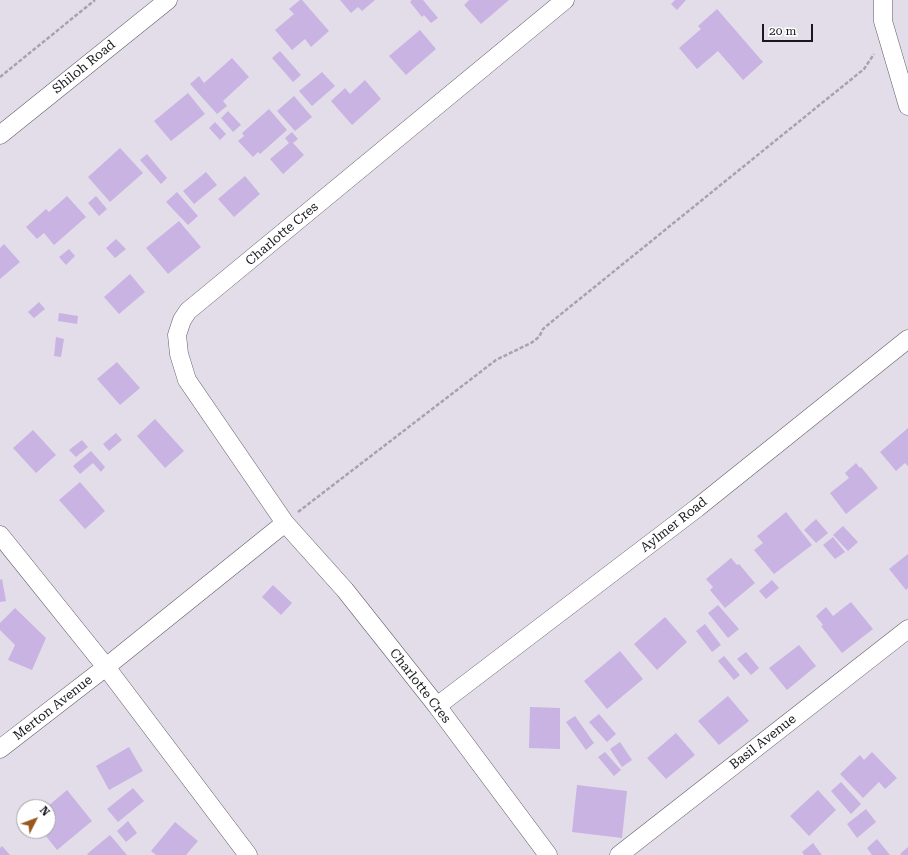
<!DOCTYPE html>
<style>
body{margin:0}
#map{position:relative;width:908px;height:855px;overflow:hidden;background:#e3ddea;font-family:"Roboto Serif",serif}
canvas{display:block}
.north{position:absolute;left:16px;top:799px;width:40px;height:40px;box-sizing:border-box;background:#fff;border:1px solid #a3a3a5;border-radius:50%;rotate:48deg;font-size:11px;font-weight:700;line-height:16px;text-align:center;color:#1a181d}
.north::after{content:'';display:block;margin:auto;width:14px;height:18px;background:#985820;clip-path:polygon(50% 0,100% 100%,50% 72%,0 100%)}
.scale{position:absolute;left:762px;top:24px;width:51px;height:18px;box-sizing:border-box;border:2px solid #1a181d;border-top:0;padding-left:5px;font-size:12px;line-height:14px;white-space:nowrap;color:#1a181d;-webkit-text-stroke:3px #fff;paint-order:stroke}
</style>
<div id="map">
<canvas width="908" height="855"></canvas>
<div class="north">N</div>
<div class="scale">20 m</div>
</div>
<script>
const c = document.querySelector('canvas').getContext('2d');
c.lineJoin = 'round';
function fillPath(path, color) {
  c.fillStyle = color;
  c.fill(path, 'evenodd');
}
function poly(rows) {
  const path = new Path2D();
  for (const r of rows) {
    path.moveTo(r[0], r[1]);
    for (let i = 2; i < r.length; i += 2) path.lineTo(r[i], r[i + 1]);
  }
  return path;
}
function strokePath(path, color, width, dash) {
  c.strokeStyle = color;
  c.lineWidth = width;
  c.lineCap = dash ? 'butt' : 'round';
  c.setLineDash(dash || []);
  c.stroke(path);
}
function drawText(font, color, halo, rows, align = 'center') {
  c.font = font + ' "Roboto Serif",serif';
  c.lineWidth = 3;
  c.setLineDash([]);
  c.textBaseline = 'middle';
  c.strokeStyle = halo;
  c.fillStyle = color;
  for (const [text, x, y, turn = 0] of rows) {
    c.save();
    c.translate(x, y);
    c.rotate((+turn || 0) * Math.PI / 180);
    c.textAlign = isNaN(turn) ? turn : align;
    if (halo) c.strokeText(text, 0, 0);
    c.fillText(text, 0, 0);
    c.restore();
  }
}
const building = poly([
 [300,0,302,0,329,31,311,47,305,39,292,50,275,30,294,14,289,9],
 [340,0,375,0,362,11,358,7,351,13],
 [412,0,423,0,438,18,431,23,424,15,422,17,410,2],
 [469,0,509,0,481,24,464,5],
 [675,0,686,0,677,10,671,4],
 [717,9,763,62,743,80,718,51,697,69,679,48,701,29,698,26],
 [420,30,436,49,406,75,389,56],
 [280,51,301,75,293,82,272,58],
 [232,58,249,77,223,101,227,106,217,114,190,84,199,76,204,83],
 [322,72,335,86,312,106,299,91],
 [365,80,381,99,352,125,331,101,345,88,350,94],
 [188,93,205,114,171,141,154,121],
 [294,96,312,117,295,131,277,111],
 [269,109,287,130,260,154,258,152,253,157,238,141,244,136,242,133],
 [228,111,241,125,233,132,221,118],
 [215,122,226,134,220,140,209,128],
 [292,132,298,139,293,143,304,155,283,174,270,159,289,143,285,138],
 [120,148,143,173,110,202,88,177],
 [147,154,167,178,161,184,140,160],
 [206,172,217,185,194,204,183,191],
 [245,176,260,194,234,217,218,199],
 [177,192,198,216,188,225,166,202],
 [67,196,86,217,54,245,44,233,37,239,26,227,46,209,49,212],
 [96,196,107,209,99,216,88,203],
 [179,221,201,247,168,274,146,248],
 [116,239,126,249,115,258,106,248],
 [4,244,20,262,0,279,0,248],
 [69,249,75,256,66,265,59,257],
 [130,274,145,292,119,314,104,297],
 [39,302,45,309,34,318,28,312],
 [59,313,78,316,77,324,58,321],
 [56,337,64,339,61,357,54,356],
 [117,362,140,388,120,405,97,379],
 [155,419,184,451,165,468,137,436],
 [908,428,908,466,905,463,896,471,880,452],
 [33,430,56,455,36,473,13,448],
 [116,433,122,440,109,451,103,444],
 [82,440,88,447,76,457,69,450],
 [91,451,105,467,101,472,93,463,80,474,73,466],
 [856,463,860,468,861,467,878,488,846,514,830,493,849,478,845,473],
 [80,482,105,511,85,529,59,500],
 [786,512,812,545,774,574,754,550,763,543,757,536],
 [816,519,828,533,816,543,804,530],
 [843,526,858,542,848,551,833,535],
 [833,537,845,552,835,559,823,545],
 [908,554,908,588,906,590,889,569],
 [731,558,737,565,739,564,755,583,725,608,710,590,713,587,706,579],
 [2,579,6,601,0,602,0,580],
 [772,580,779,588,766,599,759,591],
 [273,585,292,603,281,615,262,597],
 [851,602,873,629,842,653,821,626,823,625,816,616,826,607,833,616],
 [718,605,739,629,728,638,708,613],
 [15,608,46,638,32,670,8,660,15,645,0,630,0,623],
 [665,617,687,642,657,670,634,644],
 [705,624,721,645,712,652,696,631],
 [799,645,816,666,787,690,769,668],
 [620,651,643,679,607,709,584,681],
 [746,652,759,668,751,675,737,659],
 [724,656,740,675,734,680,718,661],
 [728,696,749,721,719,745,698,721],
 [530,707,560,708,560,749,529,748],
 [599,714,616,734,607,742,589,722],
 [575,716,594,743,586,750,566,722],
 [676,733,695,755,666,779,647,758],
 [620,742,632,760,622,767,610,749],
 [129,747,143,771,109,790,96,766],
 [605,752,621,770,614,776,598,757],
 [872,752,897,778,885,789,879,782,863,798,840,774,860,755,864,760],
 [841,782,861,804,851,814,831,791],
 [577,785,627,791,622,838,572,832],
 [133,788,144,801,118,822,107,809],
 [67,790,92,821,57,850,42,831,48,831,48,807,47,807],
 [818,790,836,810,809,836,790,816],
 [866,809,876,822,857,838,847,824],
 [128,821,137,833,126,842,117,831],
 [175,822,198,841,186,855,156,855,151,851],
 [110,835,127,855,88,855,87,854],
 [877,839,890,855,872,855,867,848],
 [813,843,822,855,804,855,802,852],
 [2,846,10,855,0,855,0,848],
 [908,847,908,855,901,855,900,854]
]);
const path = poly([
 [0,77,95,0],
 [298,512,496,360,531,343,539,337,543,329,550,323,864,69,874,54]
]);
const street = poly([
 [883,0,883,21,908,106],
 [0,135,168,0],
 [0,535,106,667,248,855],
 [437,706,697,508,908,339],
 [0,749,106,667,285,523],
 [548,855,437,706,345,590,285,523,187,380,179,354,177,335,182,320,188,311,565,0],
 [619,855,908,629]
]);
const streetNames = [
 ["Shiloh Road",84,67,-39],
 ["Charlotte Cres",282,234,-40],
 ["Aylmer Road",674,525,-38],
 ["Charlotte Cres",420,686,52],
 ["Merton Avenue",53,708,-38],
 ["Basil Avenue",763,742,-38]
];
fillPath(building, '#c8b3e2');
strokePath(street, '#635e69', 19);
strokePath(path, '#a7a2ac', 2.5, [4, 2]);
strokePath(street, '#fff', 18);
drawText('13px', '#1a181d', '#fff', streetNames);
</script>
